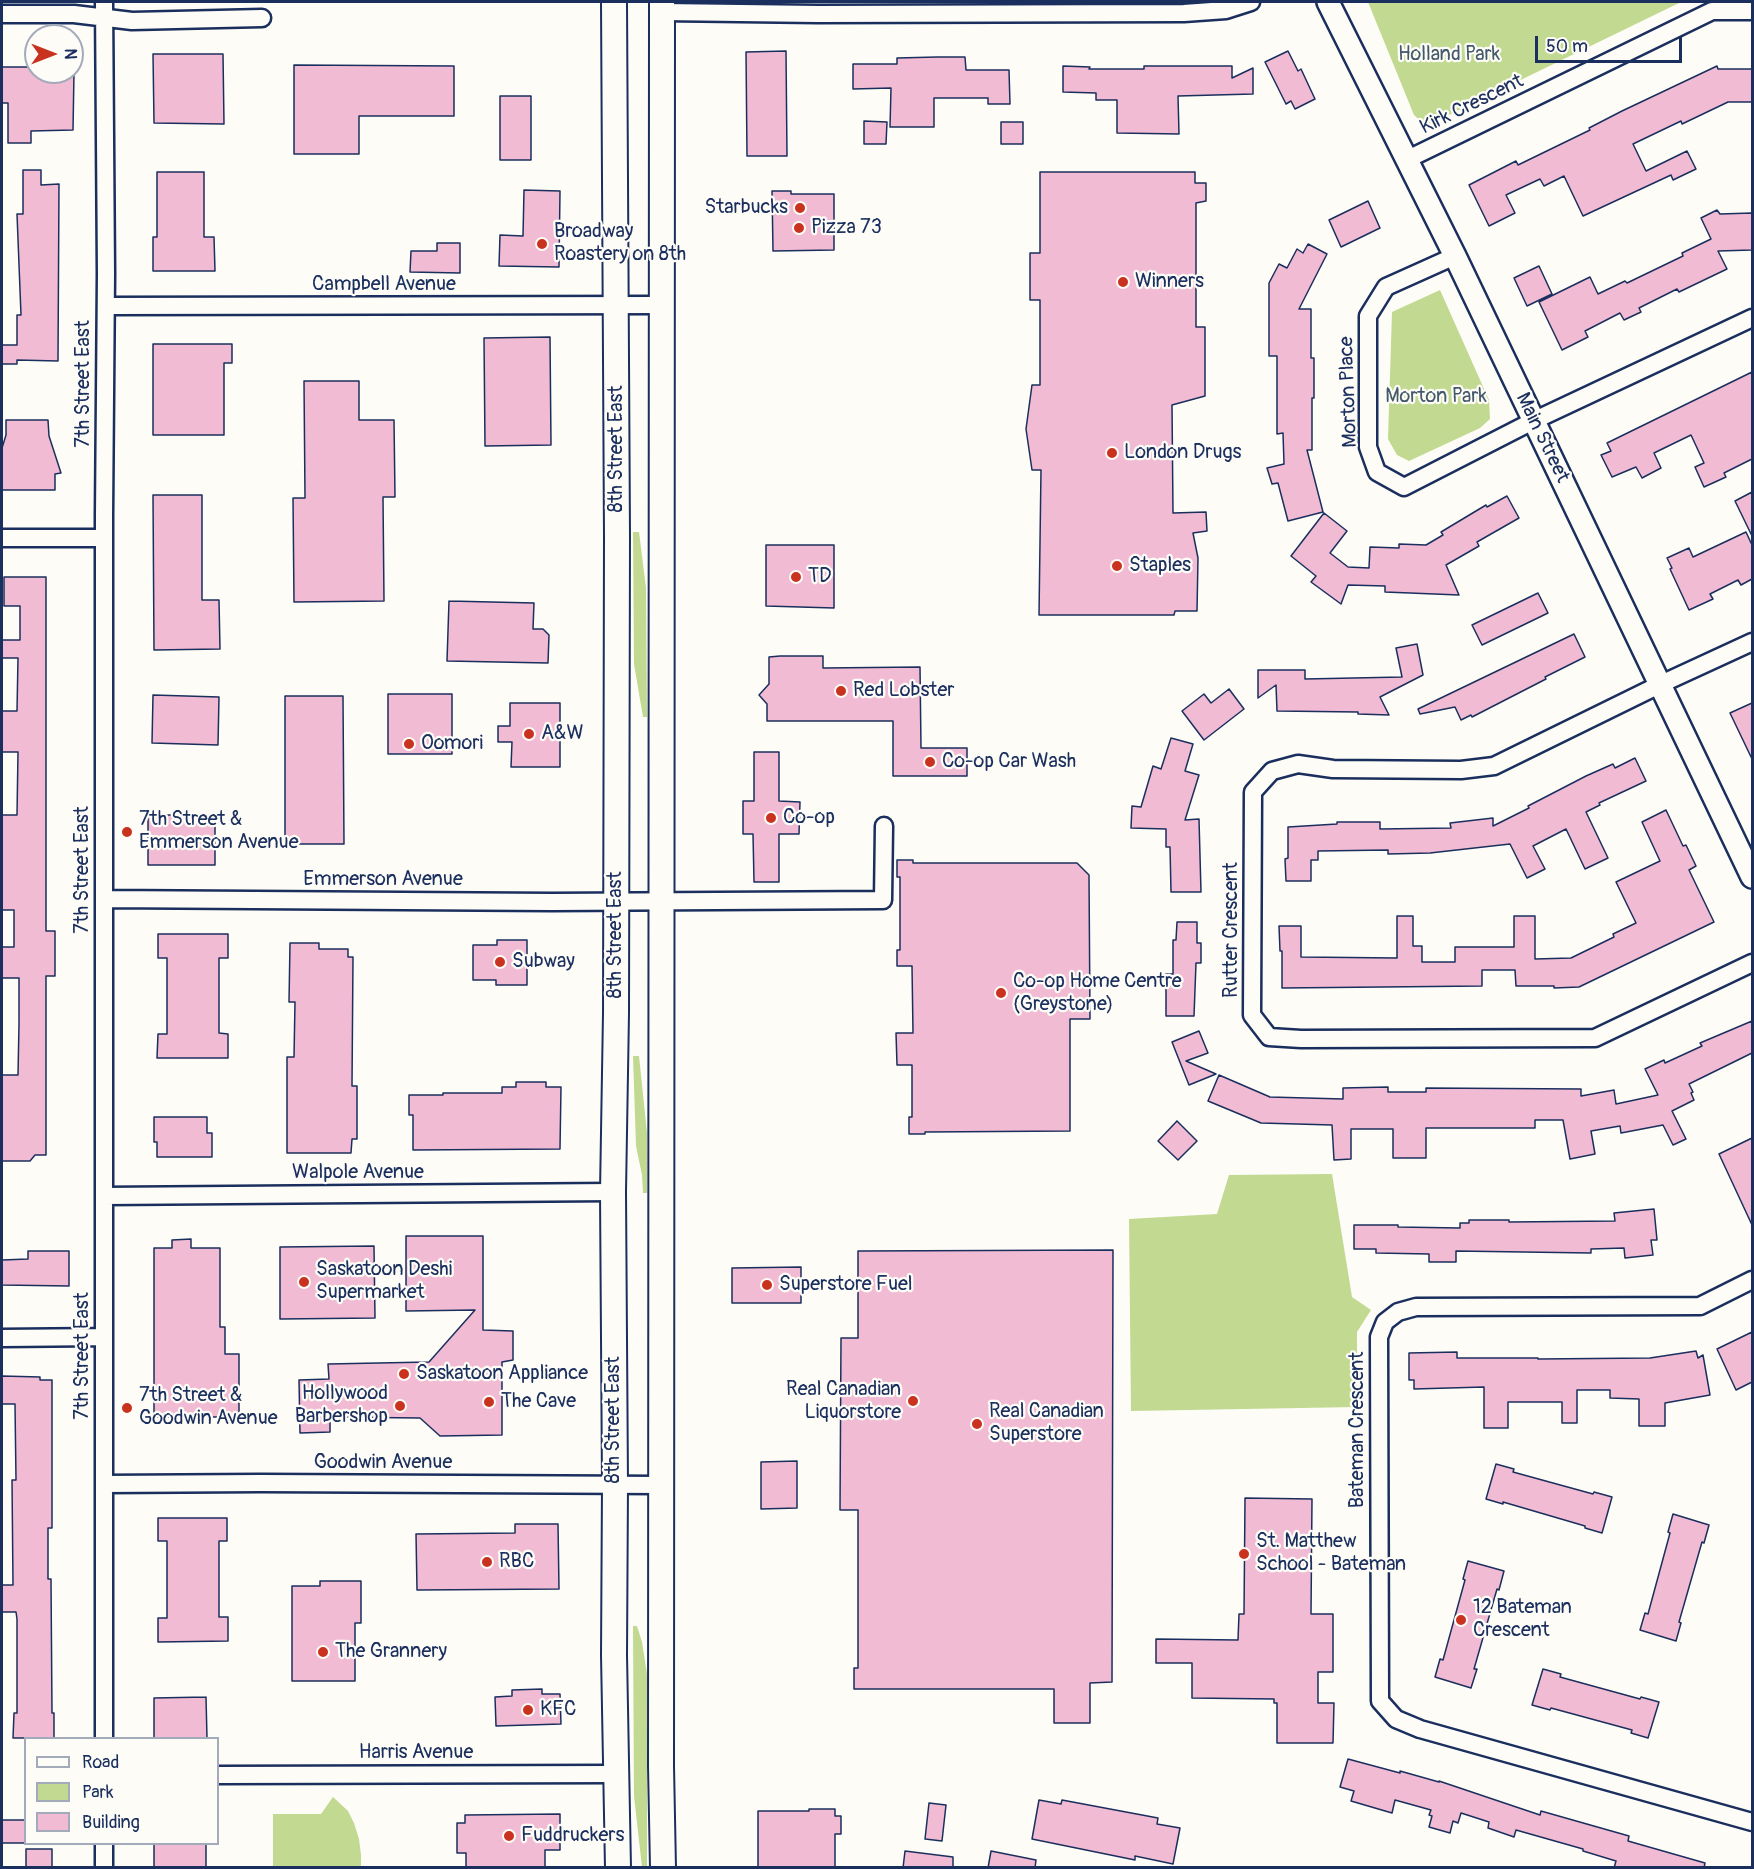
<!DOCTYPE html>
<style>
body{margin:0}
#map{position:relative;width:1754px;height:1869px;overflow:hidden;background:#fdfcf7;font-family:Pangolin,sans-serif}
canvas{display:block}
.frame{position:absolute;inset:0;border:3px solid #1b2f5e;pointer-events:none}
.legend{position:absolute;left:24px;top:1737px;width:195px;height:108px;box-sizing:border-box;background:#fdfcf7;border:2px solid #a3aaba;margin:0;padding:8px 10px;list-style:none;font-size:18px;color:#1b2f5e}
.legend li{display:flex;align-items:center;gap:12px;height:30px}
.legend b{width:30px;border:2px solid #a3aaba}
.north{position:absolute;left:24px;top:24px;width:60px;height:60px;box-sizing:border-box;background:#fdfcf7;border:2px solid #a3aaba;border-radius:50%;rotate:90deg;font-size:16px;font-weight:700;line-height:24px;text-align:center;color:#1b2f5e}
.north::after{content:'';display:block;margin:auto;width:21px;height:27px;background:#c8321e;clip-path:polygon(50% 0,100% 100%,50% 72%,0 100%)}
.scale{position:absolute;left:1535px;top:36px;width:147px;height:27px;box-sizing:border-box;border:3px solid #1b2f5e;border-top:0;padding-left:8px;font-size:18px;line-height:21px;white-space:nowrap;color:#1b2f5e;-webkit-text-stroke:4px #fdfcf7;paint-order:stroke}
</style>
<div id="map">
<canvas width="1754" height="1869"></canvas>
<div class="frame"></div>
<ul class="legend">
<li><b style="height:8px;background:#fdfcf7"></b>Road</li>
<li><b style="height:16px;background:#c1d990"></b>Park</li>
<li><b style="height:16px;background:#f1bbd3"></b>Building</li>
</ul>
<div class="north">N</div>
<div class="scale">50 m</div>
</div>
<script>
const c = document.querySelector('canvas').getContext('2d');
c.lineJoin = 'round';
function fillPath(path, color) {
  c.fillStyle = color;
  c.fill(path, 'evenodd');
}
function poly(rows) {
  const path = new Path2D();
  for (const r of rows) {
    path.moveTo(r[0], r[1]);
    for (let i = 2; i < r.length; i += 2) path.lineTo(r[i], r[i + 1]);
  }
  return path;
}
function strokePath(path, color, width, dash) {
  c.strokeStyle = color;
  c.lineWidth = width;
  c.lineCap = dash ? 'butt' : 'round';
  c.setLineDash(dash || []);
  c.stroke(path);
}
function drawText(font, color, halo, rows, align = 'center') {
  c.font = font + ' Pangolin,sans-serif';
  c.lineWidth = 4.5;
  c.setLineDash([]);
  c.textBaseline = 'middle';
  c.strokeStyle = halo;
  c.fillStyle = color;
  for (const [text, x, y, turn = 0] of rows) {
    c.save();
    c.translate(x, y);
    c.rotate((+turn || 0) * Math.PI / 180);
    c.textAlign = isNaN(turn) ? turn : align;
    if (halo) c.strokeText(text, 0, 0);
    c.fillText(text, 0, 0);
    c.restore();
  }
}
const green = poly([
 [1368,2,1679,2,1679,3,1426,126,1414,115],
 [1440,290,1489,400,1490,419,1480,428,1409,461,1397,455,1388,439,1392,312],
 [633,532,639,532,646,588,647,717,643,717,634,664],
 [633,1056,639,1056,647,1133,647,1193,643,1193,642,1175,636,1146],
 [1332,1174,1352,1297,1371,1310,1357,1332,1357,1407,1131,1411,1129,1219,1217,1214,1229,1175],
 [633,1626,637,1626,642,1642,647,1674,647,1867,642,1867,634,1796],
 [333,1797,348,1811,354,1823,359,1839,361,1855,361,1867,273,1867,273,1814,321,1814]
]);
const building = poly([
 [786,51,787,156,747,156,746,52,786,51],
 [1288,51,1298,71,1301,69,1315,99,1295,109,1291,101,1286,104,1265,62,1288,51],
 [153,54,223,54,224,124,154,123,153,54],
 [937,57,965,57,966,70,1009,70,1010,104,988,104,988,98,934,98,934,127,890,127,891,88,853,89,853,64,897,64,897,58,937,57],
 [294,65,454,66,454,116,359,116,359,154,294,154,294,65],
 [1063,66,1090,67,1089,69,1144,69,1144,66,1232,66,1232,78,1253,68,1253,94,1178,96,1179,134,1117,133,1117,100,1096,100,1096,93,1063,92,1063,66],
 [1717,66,1718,69,1752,69,1752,102,1728,102,1682,124,1681,121,1633,144,1646,171,1687,151,1696,169,1673,180,1671,175,1583,216,1564,176,1544,186,1540,179,1506,195,1515,213,1489,226,1469,185,1516,161,1518,165,1590,130,1589,128,1622,111,1717,66],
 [2,67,36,67,36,72,74,72,73,130,31,131,31,143,8,143,8,103,2,103,2,67],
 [500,96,531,96,531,160,500,160,500,96],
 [864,121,887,122,886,144,864,144,864,121],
 [1001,122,1023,122,1023,144,1001,144,1001,122],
 [23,170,41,170,41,185,59,184,58,361,17,360,17,364,2,364,2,345,17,345,17,315,21,315,17,214,23,214,23,170],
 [157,172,204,172,204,237,214,237,215,271,153,271,153,237,157,237,157,172],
 [1040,172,1195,172,1195,183,1206,183,1206,201,1196,203,1196,327,1205,327,1205,396,1172,405,1173,513,1206,512,1207,531,1193,533,1198,558,1197,611,1175,611,1174,615,1039,615,1041,470,1032,470,1026,429,1032,385,1040,385,1040,300,1030,300,1030,253,1040,253,1040,172],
 [524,190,560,191,559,267,499,266,500,235,523,236,524,190],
 [772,191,791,191,791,194,834,194,834,250,773,251,772,191],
 [1368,201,1380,228,1341,247,1329,220,1368,201],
 [1717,210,1720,214,1752,213,1752,250,1718,251,1727,269,1679,292,1677,289,1639,308,1641,312,1624,320,1620,313,1585,331,1588,337,1562,350,1539,302,1590,277,1598,294,1625,281,1627,283,1683,256,1682,253,1711,239,1701,218,1717,210],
 [437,243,460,243,460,273,410,272,411,251,437,251,437,243],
 [1308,244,1327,254,1299,309,1311,309,1311,358,1314,358,1314,398,1312,398,1312,450,1307,450,1323,512,1288,521,1278,483,1272,484,1267,468,1284,464,1283,433,1277,434,1277,356,1269,356,1269,283,1279,264,1287,268,1297,249,1303,253,1308,244],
 [1539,266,1552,294,1527,306,1514,278,1539,266],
 [550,337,551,445,485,446,484,338,550,337],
 [153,344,232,344,232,363,224,363,224,435,153,435,153,344],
 [1752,372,1752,459,1724,473,1726,477,1704,487,1695,467,1704,463,1691,435,1654,453,1661,468,1642,478,1636,467,1612,477,1601,455,1611,451,1607,443,1752,372],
 [304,381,359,381,359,420,394,420,395,497,383,497,384,601,294,602,293,498,305,498,304,381],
 [6,420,48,420,49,436,61,473,55,474,55,490,2,490,2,448,6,435,6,420],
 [1752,492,1752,536,1735,501,1752,492],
 [153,495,202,495,202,600,219,600,220,649,154,650,153,495],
 [1507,496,1519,518,1477,542,1479,546,1446,565,1459,595,1385,592,1385,586,1348,585,1341,604,1311,582,1316,576,1291,556,1324,513,1347,531,1330,553,1348,567,1369,568,1370,547,1399,548,1399,544,1426,545,1443,535,1441,532,1486,505,1487,507,1507,496],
 [1746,532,1752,545,1752,579,1741,585,1738,580,1710,594,1713,599,1689,610,1670,569,1672,568,1667,558,1689,548,1693,557,1746,532],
 [766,545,834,545,834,608,766,606,766,545],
 [4,577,46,577,46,931,55,931,55,976,46,976,46,1155,35,1155,30,1161,2,1161,2,1075,18,1075,19,1024,19,978,2,978,2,947,14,947,14,910,2,910,2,815,17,815,18,752,2,752,2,711,17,711,18,658,2,658,2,640,20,640,20,606,4,606,4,577],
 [1538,593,1548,613,1482,645,1472,625,1538,593],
 [449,601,534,603,533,629,543,629,549,635,548,663,447,661,449,601],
 [1574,634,1585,657,1545,677,1546,679,1472,717,1471,715,1461,720,1455,707,1420,714,1418,709,1574,634],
 [1417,644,1423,675,1380,697,1389,715,1358,714,1358,712,1277,711,1276,685,1258,698,1258,670,1305,670,1305,679,1402,677,1396,648,1417,644],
 [780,656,823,656,823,668,920,667,921,748,967,748,967,776,893,776,893,721,767,721,767,704,759,695,769,684,769,657,780,656],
 [1229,689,1244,709,1204,740,1182,711,1204,694,1211,703,1229,689],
 [388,694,452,694,452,754,388,754,388,694],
 [153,695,219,697,218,745,152,743,153,695],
 [285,696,343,696,344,844,285,844,285,696],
 [510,703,560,703,560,767,511,767,512,742,498,742,498,726,510,726,510,703],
 [1752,703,1752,759,1730,713,1752,703],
 [1171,738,1193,744,1185,771,1199,775,1185,820,1199,819,1201,892,1171,892,1170,847,1166,847,1166,829,1131,828,1132,806,1141,807,1153,766,1161,769,1171,738],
 [754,752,779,752,779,801,800,802,799,834,779,834,779,882,754,882,753,834,743,834,743,801,754,801,754,752],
 [1635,758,1646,781,1599,803,1600,805,1586,812,1608,858,1585,869,1566,829,1533,846,1545,869,1527,878,1510,844,1430,853,1388,854,1388,850,1318,851,1318,860,1311,860,1311,881,1286,881,1285,859,1288,858,1288,827,1337,824,1337,822,1380,822,1380,829,1451,828,1450,823,1493,818,1493,826,1529,808,1528,806,1586,776,1613,764,1615,768,1635,758],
 [1666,810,1683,846,1686,845,1696,866,1689,870,1714,922,1579,987,1554,988,1554,986,1516,986,1515,970,1482,970,1482,986,1282,988,1282,951,1280,951,1279,926,1301,926,1301,957,1397,958,1397,916,1413,916,1413,946,1422,946,1422,962,1455,962,1455,947,1514,947,1514,916,1535,916,1535,959,1571,958,1614,937,1613,934,1636,923,1616,882,1660,861,1642,822,1666,810],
 [148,815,215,815,215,865,148,865,148,815],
 [897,860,913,860,913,863,1077,863,1089,875,1090,1019,1070,1019,1070,1131,925,1132,925,1134,909,1134,909,1117,912,1117,912,1065,897,1065,896,1033,913,1033,912,966,897,966,897,950,900,950,900,877,897,877,897,860],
 [1177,922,1197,922,1197,943,1201,943,1201,963,1196,963,1194,1016,1166,1016,1166,974,1173,974,1173,940,1176,940,1177,922],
 [158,934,228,934,228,958,219,958,219,1033,228,1034,228,1058,157,1058,158,1034,167,1034,167,958,158,958,158,934],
 [497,940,527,940,527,985,496,985,496,980,473,980,473,945,497,945,497,940],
 [290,943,319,943,319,949,348,949,348,957,353,957,352,1086,357,1086,357,1139,352,1139,351,1153,287,1153,287,1057,294,1057,295,1002,289,1002,290,943],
 [1752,1021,1752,1053,1689,1084,1693,1092,1691,1093,1694,1100,1672,1111,1686,1139,1673,1145,1663,1125,1621,1133,1620,1126,1591,1131,1595,1154,1570,1159,1563,1120,1535,1120,1535,1128,1426,1128,1426,1158,1393,1158,1393,1129,1351,1129,1351,1159,1334,1160,1332,1125,1261,1123,1208,1101,1219,1075,1270,1097,1343,1099,1343,1088,1388,1087,1388,1092,1426,1092,1426,1088,1581,1089,1581,1096,1614,1090,1616,1104,1658,1095,1645,1069,1664,1060,1665,1063,1702,1046,1700,1043,1752,1021],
 [1199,1031,1208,1053,1186,1061,1216,1074,1189,1085,1172,1042,1199,1031],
 [516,1082,546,1082,546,1087,561,1087,560,1149,413,1150,413,1115,409,1115,409,1095,443,1095,443,1093,502,1093,502,1087,516,1087,516,1082],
 [154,1117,207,1117,207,1133,212,1133,212,1157,157,1157,157,1142,154,1142,154,1117],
 [1177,1121,1197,1141,1178,1160,1158,1141,1177,1121],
 [1752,1138,1752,1225,1719,1154,1752,1138],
 [1654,1209,1657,1240,1651,1240,1653,1255,1625,1258,1624,1248,1591,1249,1591,1253,1456,1251,1456,1262,1429,1262,1429,1254,1376,1253,1376,1249,1354,1249,1354,1225,1398,1225,1398,1227,1460,1228,1460,1223,1469,1223,1469,1220,1509,1220,1509,1222,1615,1221,1614,1213,1654,1209],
 [406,1236,483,1236,483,1330,513,1331,513,1360,502,1362,502,1435,440,1436,420,1418,330,1417,330,1432,300,1433,299,1380,329,1379,328,1364,429,1362,475,1310,406,1311,406,1236],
 [191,1239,191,1248,220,1248,220,1327,225,1327,225,1354,239,1354,239,1417,154,1417,154,1248,172,1248,172,1240,191,1239],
 [374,1246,375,1318,280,1319,280,1247,374,1246],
 [1113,1250,1112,1682,1090,1683,1090,1723,1054,1723,1054,1689,854,1689,854,1668,858,1668,858,1510,840,1510,841,1338,858,1338,858,1251,1113,1250],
 [28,1251,69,1251,69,1286,2,1285,2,1260,28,1259,28,1251],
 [801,1267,801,1303,732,1303,732,1268,801,1267],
 [1752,1332,1752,1382,1736,1390,1717,1349,1752,1332],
 [1696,1351,1698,1358,1703,1355,1710,1395,1665,1403,1665,1426,1639,1426,1639,1399,1610,1398,1610,1390,1577,1390,1577,1423,1562,1423,1562,1402,1508,1402,1508,1428,1484,1428,1484,1387,1414,1389,1414,1380,1409,1380,1409,1353,1457,1352,1457,1358,1538,1358,1538,1359,1650,1358,1696,1351],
 [2,1376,40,1377,40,1380,52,1380,52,1528,48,1528,48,1579,51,1579,52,1713,54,1713,54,1738,13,1738,14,1713,17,1713,17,1619,16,1612,2,1612,2,1585,13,1585,12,1480,16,1480,15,1404,2,1404,2,1376],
 [797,1461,797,1508,761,1509,761,1462,797,1461],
 [1496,1464,1514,1469,1513,1472,1593,1494,1594,1492,1612,1497,1602,1533,1585,1528,1585,1526,1503,1502,1503,1504,1486,1499,1496,1464],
 [1245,1498,1312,1499,1311,1614,1333,1614,1333,1672,1318,1672,1318,1703,1334,1703,1333,1743,1277,1743,1277,1703,1274,1703,1274,1699,1192,1698,1192,1663,1156,1663,1156,1639,1238,1640,1239,1614,1244,1614,1245,1498],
 [1673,1514,1709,1525,1704,1543,1702,1542,1679,1622,1681,1623,1676,1641,1640,1630,1645,1613,1648,1614,1670,1533,1668,1532,1673,1514],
 [158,1518,227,1518,227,1541,219,1541,219,1617,228,1617,228,1641,158,1642,158,1618,167,1618,167,1541,158,1541,158,1518],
 [515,1524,558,1524,559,1589,417,1590,416,1534,515,1533,515,1524],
 [1468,1561,1504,1571,1499,1590,1497,1589,1474,1669,1477,1669,1471,1688,1435,1677,1440,1659,1443,1660,1465,1580,1463,1579,1468,1561],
 [320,1581,361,1581,361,1623,355,1623,355,1681,292,1681,292,1586,320,1586,320,1581],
 [1543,1669,1561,1674,1560,1677,1640,1699,1641,1697,1659,1702,1648,1738,1631,1733,1632,1730,1551,1708,1550,1710,1532,1705,1543,1669],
 [542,1689,542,1694,560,1694,561,1724,496,1726,495,1697,512,1696,512,1690,542,1689],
 [206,1697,207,1738,154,1738,154,1698,206,1697],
 [1348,1759,1400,1773,1400,1771,1439,1782,1439,1781,1540,1815,1541,1811,1629,1836,1628,1841,1705,1863,1704,1868,1614,1868,1616,1861,1583,1851,1583,1849,1516,1830,1514,1837,1488,1828,1489,1822,1461,1813,1458,1823,1453,1821,1450,1833,1429,1827,1432,1816,1429,1815,1431,1810,1395,1800,1392,1813,1351,1801,1354,1791,1340,1787,1348,1759],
 [1039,1800,1061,1804,1062,1800,1158,1818,1157,1824,1180,1828,1173,1864,1135,1856,1135,1860,1032,1839,1039,1800],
 [929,1803,946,1805,942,1841,925,1839,929,1803],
 [809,1809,835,1809,835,1816,841,1816,841,1834,835,1834,835,1868,758,1868,758,1811,809,1811,809,1809],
 [560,1814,560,1850,545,1850,545,1868,466,1868,466,1853,457,1853,457,1823,465,1823,465,1815,560,1814],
 [2,1820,26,1820,26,1843,2,1843,2,1820],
 [154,1844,206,1844,206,1868,154,1868,154,1844],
 [26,1849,52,1849,52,1868,26,1868,26,1849],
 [905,1851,953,1857,953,1868,903,1868,905,1851],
 [991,1851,1036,1860,1035,1868,988,1868,991,1851]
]);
const minor = poly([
 [104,2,106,274,104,515,104,1738],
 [662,12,818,14,1184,13,1226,10,1251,2],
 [2,14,74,14,132,21,262,18],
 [1408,159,1712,11,1752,11],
 [1455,256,1386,287,1368,316,1368,447,1377,472,1404,487,1533,421,1752,318],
 [106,306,662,305],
 [2,538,104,538],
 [1752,642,1661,684,1494,766,1461,770,1333,769,1298,764,1272,771,1253,792,1252,1015,1269,1037,1301,1039,1595,1038,1752,963],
 [104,899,552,902,883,900,884,826],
 [104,1196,613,1192],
 [1752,1280,1700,1306,1416,1307,1398,1312,1385,1322,1379,1337,1380,1701,1396,1719,1420,1729,1752,1822],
 [2,1338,104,1337],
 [104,1484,261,1483,661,1485],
 [218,1775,615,1774],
 [104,1868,104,1844]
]);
const tertiary = poly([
 [1328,2,1455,256,1752,877]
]);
const secondary = poly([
 [614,2,617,537,616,1013,613,1192,615,1485,614,1655,618,1868],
 [662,2,661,1766,663,1868]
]);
const markers = [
 [800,208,6,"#c8321e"],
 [799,228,6,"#c8321e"],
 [542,244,6,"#c8321e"],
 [1123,282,6,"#c8321e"],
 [1112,453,6,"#c8321e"],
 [1117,566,6,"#c8321e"],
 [796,577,6,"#c8321e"],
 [841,691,6,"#c8321e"],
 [529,734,6,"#c8321e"],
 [409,744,6,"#c8321e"],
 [930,762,6,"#c8321e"],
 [771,818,6,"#c8321e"],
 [127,832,6,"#c8321e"],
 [500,962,6,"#c8321e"],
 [1001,993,6,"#c8321e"],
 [304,1282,6,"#c8321e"],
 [767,1285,6,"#c8321e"],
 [404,1374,6,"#c8321e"],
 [913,1401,6,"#c8321e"],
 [489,1402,6,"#c8321e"],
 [400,1406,6,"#c8321e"],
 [127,1408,6,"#c8321e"],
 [977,1424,6,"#c8321e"],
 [1244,1554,6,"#c8321e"],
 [487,1562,6,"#c8321e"],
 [1461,1620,6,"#c8321e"],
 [323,1652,6,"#c8321e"],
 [528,1710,6,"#c8321e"],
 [509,1836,6,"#c8321e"]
];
const parkNames = [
 ["Holland Park",1449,55],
 ["Morton Park",1436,397]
];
const streetNames = [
 ["Kirk Crescent",1472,105,-26],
 ["Campbell Avenue",384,285],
 ["7th Street East",84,384,-90],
 ["Morton Place",1349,392,-92],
 ["Main Street",1542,438,64],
 ["8th Street East",617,449,-90],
 ["7th Street East",83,870,-90],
 ["Emmerson Avenue",383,880],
 ["Rutter Crescent",1232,930,-90],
 ["8th Street East",616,935,-90],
 ["Walpole Avenue",358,1173],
 ["7th Street East",83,1356,-90],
 ["8th Street East",614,1420,-90],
 ["Bateman Crescent",1358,1430,-90],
 ["Goodwin Avenue",383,1463],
 ["Harris Avenue",416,1753]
];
const poiNames = [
 ["Starbucks",788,208,"right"],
 ["Pizza 73",811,228],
 ["Broadway",554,232],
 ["Roastery on 8th",554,255],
 ["Winners",1135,282],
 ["London Drugs",1124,453],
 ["Staples",1129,566],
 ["TD",808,577],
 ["Red Lobster",853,691],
 ["A&W",541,734],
 ["Oomori",421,744],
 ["Co-op Car Wash",942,762],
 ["Co-op",783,818],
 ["7th Street &",139,820],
 ["Emmerson Avenue",139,843],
 ["Subway",512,962],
 ["Co-op Home Centre",1013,982],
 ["(Greystone)",1013,1005],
 ["Saskatoon Deshi",316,1270],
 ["Supermarket",316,1293],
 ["Superstore Fuel",779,1285],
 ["Saskatoon Appliance",416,1374],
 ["Real Canadian",901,1390,"right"],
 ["Liquorstore",901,1413,"right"],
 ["Hollywood",388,1394,"right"],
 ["Barbershop",388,1417,"right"],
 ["7th Street &",139,1396],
 ["Goodwin Avenue",139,1419],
 ["The Cave",501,1402],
 ["Real Canadian",989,1412],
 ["Superstore",989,1435],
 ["St. Matthew",1256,1542],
 ["School - Bateman",1256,1565],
 ["RBC",499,1562],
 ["12 Bateman",1473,1608],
 ["Crescent",1473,1631],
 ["The Grannery",335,1652],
 ["KFC",540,1710],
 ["Fuddruckers",521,1836]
];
fillPath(green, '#c1d990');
fillPath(building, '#f1bbd3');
strokePath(building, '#1b2f5e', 1.5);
strokePath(minor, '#1b2f5e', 21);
strokePath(tertiary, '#1b2f5e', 26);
strokePath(secondary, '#1b2f5e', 28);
strokePath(minor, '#fdfcf7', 16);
strokePath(tertiary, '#fdfcf7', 21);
strokePath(secondary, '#fdfcf7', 24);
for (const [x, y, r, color] of markers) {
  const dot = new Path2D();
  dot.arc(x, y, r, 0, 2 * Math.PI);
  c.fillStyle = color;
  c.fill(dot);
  strokePath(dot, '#fdfcf7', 2);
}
drawText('20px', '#445a6a', '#fdfcf7', parkNames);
drawText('20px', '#1b2f5e', '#fdfcf7', streetNames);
drawText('20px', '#1b2f5e', '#fdfcf7', poiNames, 'left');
</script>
